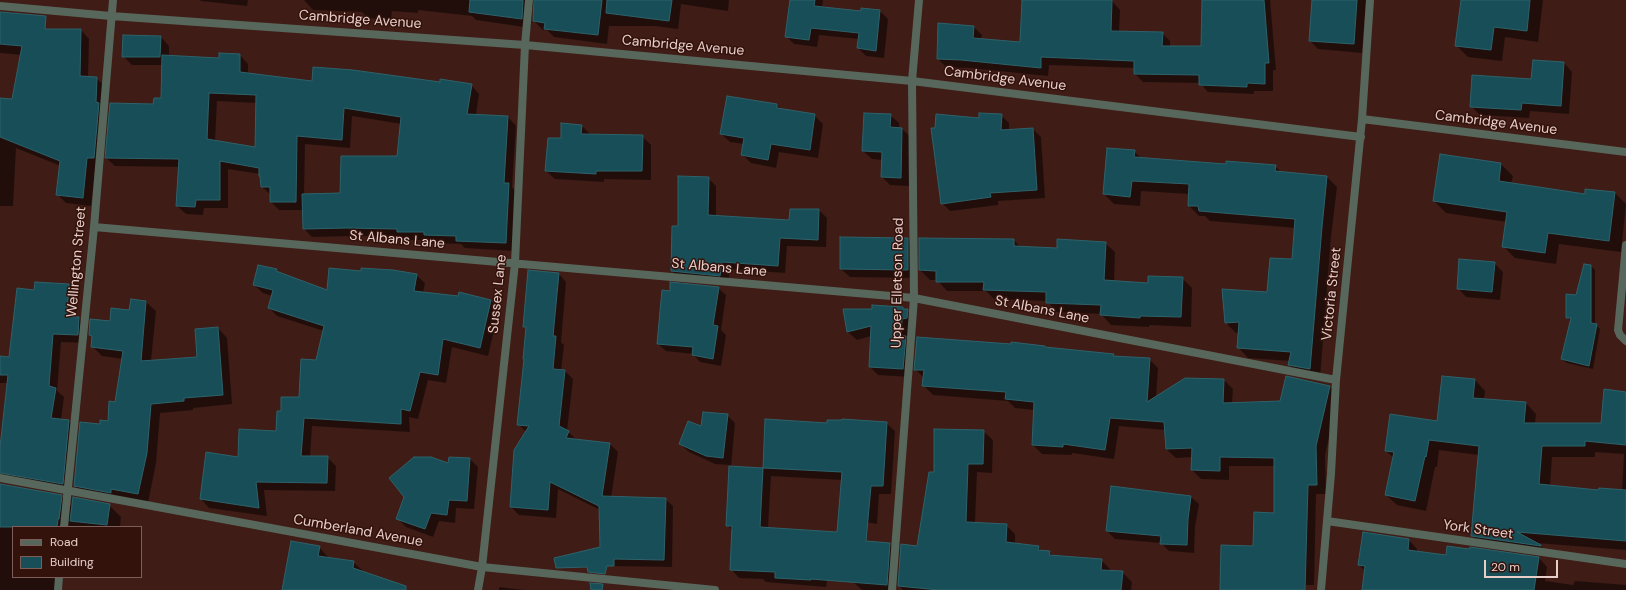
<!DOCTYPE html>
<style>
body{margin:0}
#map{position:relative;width:1626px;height:590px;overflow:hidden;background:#3f1c16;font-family:"DM Sans",sans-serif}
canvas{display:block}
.legend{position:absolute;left:12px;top:526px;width:130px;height:52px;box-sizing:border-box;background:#34120c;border:1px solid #7c5d58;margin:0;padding:5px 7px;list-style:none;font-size:12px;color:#e7cec9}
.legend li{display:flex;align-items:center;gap:8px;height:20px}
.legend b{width:20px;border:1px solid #7c5d58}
.scale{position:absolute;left:1484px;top:560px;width:74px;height:18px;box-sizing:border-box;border:2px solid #e7cec9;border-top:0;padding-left:5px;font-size:12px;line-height:14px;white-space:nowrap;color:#e7cec9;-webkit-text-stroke:3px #34120c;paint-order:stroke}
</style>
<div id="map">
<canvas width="1626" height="590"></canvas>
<ul class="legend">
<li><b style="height:5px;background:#58675b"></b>Road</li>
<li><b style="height:11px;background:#174e57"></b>Building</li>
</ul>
<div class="scale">20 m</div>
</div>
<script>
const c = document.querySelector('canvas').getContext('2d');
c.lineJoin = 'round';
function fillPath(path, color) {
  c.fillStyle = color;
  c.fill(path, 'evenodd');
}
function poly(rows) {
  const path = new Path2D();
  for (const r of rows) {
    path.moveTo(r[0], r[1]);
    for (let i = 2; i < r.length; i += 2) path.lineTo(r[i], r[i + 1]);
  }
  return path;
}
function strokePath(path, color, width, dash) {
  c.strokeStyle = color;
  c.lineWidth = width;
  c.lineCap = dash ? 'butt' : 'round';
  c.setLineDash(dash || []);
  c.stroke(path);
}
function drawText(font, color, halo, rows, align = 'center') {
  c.font = font + ' "DM Sans",sans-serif';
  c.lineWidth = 3;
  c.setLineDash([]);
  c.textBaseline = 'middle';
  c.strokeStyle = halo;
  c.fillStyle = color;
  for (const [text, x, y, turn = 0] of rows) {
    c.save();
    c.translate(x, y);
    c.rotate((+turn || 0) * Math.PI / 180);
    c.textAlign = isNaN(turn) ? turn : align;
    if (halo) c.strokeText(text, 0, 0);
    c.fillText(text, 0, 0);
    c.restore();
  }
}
const shadow = poly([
 [200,0,248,0,247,6,201,1],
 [304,0,729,0,728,11,681,4,678,29,655,26,609,26,607,44,554,37,547,30,543,30,534,21,535,5,532,9,531,28,476,20,472,16,418,10,418,13,392,11,391,20,368,18,362,12,313,10],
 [791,0,823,0,822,8,862,12,880,11,888,19,884,58,866,56,858,48,859,39,819,35,817,47,794,44,786,36],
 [1023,0,1112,1,1120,10,1119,32,1162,33,1170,41,1170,47,1202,47,1203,0,1270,0,1276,70,1273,70,1273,91,1254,91,1254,94,1208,92,1200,83,1143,82,1135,74,1135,68,1049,65,1048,76,970,68,946,67,938,59,974,27,982,35,981,39,1021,43],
 [1313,0,1366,0,1362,53,1318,49,1310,41],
 [1462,0,1543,0,1538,42,1505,37,1502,61,1468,57,1456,45],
 [0,12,25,15,33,56,0,53],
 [81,30,89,39,88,77,96,78,105,86,91,206,66,203,57,194,61,166,16,148,13,206,0,206,0,99,13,100],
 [161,37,169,46,169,57,220,59,240,55,248,64,248,74,313,82,441,83,471,85,479,94,476,115,508,117,516,126,512,187,516,192,514,251,465,248,461,244,434,243,430,240,406,240,403,237,356,236,312,237,304,229,303,210,279,210,271,202,271,195,262,187,260,174,228,169,228,208,204,208,203,215,186,214,177,206,180,167,115,166,106,158,154,105,161,99,163,65,132,65,123,56],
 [217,101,257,103,256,148,215,141],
 [352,116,402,124,398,157,341,194,304,195,305,144,350,148],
 [1564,63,1572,72,1569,114,1530,111,1529,118,1480,115,1471,106,1532,80],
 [777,105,782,110,814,115,823,124,818,158,779,152,776,168,751,163,742,154,744,144,730,142,721,134],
 [890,115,899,123,899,128,902,129,911,137,909,186,890,185,882,177,882,160,872,159,863,151],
 [1001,115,1009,123,1009,131,1033,129,1041,137,1045,198,998,201,998,205,950,211,942,203,980,119],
 [582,126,590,134,642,136,651,145,651,180,604,179,604,182,555,179,546,171,562,139],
 [1134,151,1142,159,1275,166,1282,173,1327,177,1337,187,1331,237,1320,379,1299,375,1289,365,1290,361,1248,358,1238,347,1239,333,1236,333,1226,323,1268,293,1293,260,1296,228,1210,221,1205,216,1199,216,1189,206,1189,194,1141,191,1140,206,1114,204,1104,194],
 [1441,155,1501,164,1513,176,1511,184,1585,195,1615,193,1626,204,1621,252,1559,244,1556,264,1515,258,1503,246,1507,222,1446,213,1434,201],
 [708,178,716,186,716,216,790,221,819,210,827,218,826,247,787,246,785,273,730,269,728,283,680,279,672,271,679,228],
 [908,239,916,248,916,278,850,277,841,269],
 [1014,240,1021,248,1058,249,1105,243,1115,252,1114,282,1149,284,1182,278,1192,288,1191,327,1149,325,1149,327,1111,325,1101,314,1057,312,1047,301,994,299,986,291,947,291,937,280,930,280,920,270],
 [1494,263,1503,272,1500,300,1466,297,1458,288],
 [1591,266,1595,270,1595,324,1600,329,1593,369,1567,363,1562,359,1571,321,1567,317],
 [276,270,279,273,328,291,416,275,425,283,423,293,459,297,460,293,491,301,499,309,488,356,452,347,446,383,428,380,418,419,409,417,410,432,312,426,310,457,327,457,336,466,335,491,264,490,267,516,209,508,201,499,207,453,239,458,276,432,282,412,300,398,316,361,324,331,277,316,269,308,272,296,263,293,254,285],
 [559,274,566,282,561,342,564,345,561,371,565,371,573,379,567,431,577,440,610,444,618,452,611,498,665,499,673,506,672,567,609,566,600,510,558,489,556,518,519,515,511,507,526,432,518,424,527,330,524,327],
 [69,285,77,294,76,318,79,318,88,327,86,343,61,342,57,391,64,397,61,420,69,421,77,430,71,492,0,476,0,455,8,383,0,383,0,357,10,358,35,291],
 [718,288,726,295,721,330,726,335,721,366,700,362,693,354,666,351,658,344,671,292],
 [132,300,146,302,156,311,151,361,198,358,218,328,227,338,232,404,193,408,193,410,160,413,156,463,148,503,84,495,75,486,100,426,109,422,116,403,123,359,102,356,92,346,93,338,90,335,130,311],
 [903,308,907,310,916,319,911,377,878,375,870,367,871,336,857,340,848,332],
 [1045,346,1047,349,1113,355,1115,357,1149,359,1158,368,1156,397,1224,380,1233,389,1232,404,1281,402,1330,387,1339,397,1325,455,1326,494,1316,494,1314,585,1306,585,1305,590,1221,590,1254,547,1275,514,1275,466,1229,466,1229,480,1201,479,1192,470,1193,457,1176,458,1166,449,1166,430,1119,426,1114,459,1072,453,1072,455,1042,454,1033,445,1034,410,1015,408,1008,401,933,395,924,386,924,378,915,369],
 [1475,380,1485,391,1484,400,1526,403,1536,414,1535,424,1601,424,1626,393,1626,550,1536,543,1541,546,1551,556,1482,546,1472,536,1479,455,1439,450,1437,467,1435,467,1426,511,1397,505,1386,495,1394,458,1386,451,1438,422],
 [1595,452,1624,454,1622,491,1599,491,1550,486,1552,457,1595,457],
 [727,415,735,423,731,467,764,469,766,421,828,424,886,423,895,431,891,494,879,494,877,524,848,519,842,480,771,476,768,528,836,540,826,587,766,582,763,579,739,578,731,569,733,531,727,525,730,465,715,464,689,452,680,444,702,427],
 [983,431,993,440,992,473,977,472,975,523,1006,525,1015,534,1015,544,1038,547,1042,551,1049,552,1053,556,1101,560,1110,569,1110,571,1122,572,1132,582,1131,590,903,590,899,586,917,547,935,473],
 [470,459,478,467,474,509,456,508,455,523,439,521,433,537,406,527,398,519,449,465],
 [0,485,61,496,72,507,109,505,121,517,120,527,13,527,13,577,61,577,58,590,0,590],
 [1191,497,1199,504,1195,527,1194,553,1169,551,1161,543,1115,539,1107,531],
 [1409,540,1417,549,1417,552,1447,557,1470,551,1470,548,1539,558,1547,567,1545,581,1573,585,1575,581,1626,585,1626,590,1363,590,1365,571,1359,565],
 [890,544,898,553,895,590,862,590,853,582],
 [319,547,329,558,353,562,385,590,283,590],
 [499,587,524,590,499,590]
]);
const building = poly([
 [470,0,523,0,522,19,469,12,470,0],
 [534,0,602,0,598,35,544,29,545,23,533,21,534,0],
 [607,0,672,0,669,21,606,13,607,0],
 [790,0,815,0,814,6,861,11,861,8,880,10,876,51,857,48,859,33,811,28,809,40,785,37,790,0],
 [1022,0,1112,0,1111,31,1163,32,1162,46,1201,46,1202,0,1264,0,1269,63,1265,63,1265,84,1247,83,1247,87,1199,85,1199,75,1134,74,1134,61,1041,57,1041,68,961,60,937,59,938,23,974,26,973,38,1020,42,1022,0],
 [1312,0,1357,0,1354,44,1309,41,1312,0],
 [1461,0,1530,0,1527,31,1494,27,1491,50,1455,46,1461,0],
 [0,12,46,16,45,29,81,29,80,76,97,77,96,102,99,103,94,158,87,158,83,198,56,195,60,161,0,137,0,98,12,99,22,46,0,44,0,12],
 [123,35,161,36,160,57,122,57,123,35],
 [219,53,240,54,240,72,312,81,313,67,353,70,440,82,440,79,472,84,467,114,508,116,504,183,509,183,506,243,456,241,456,236,424,235,424,232,397,232,397,229,347,228,303,229,302,194,340,193,341,156,397,156,401,117,344,108,342,140,297,136,296,202,270,202,270,187,261,187,260,176,259,176,259,168,220,161,220,200,196,200,195,207,176,206,179,159,105,158,110,103,153,104,154,98,161,98,162,55,219,58,219,53],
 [209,93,256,95,255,147,207,139,209,93],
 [1533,60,1564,62,1561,106,1522,103,1521,110,1470,107,1472,75,1531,79,1533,60],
 [727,96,777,104,777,108,815,114,810,150,771,144,768,160,741,155,744,138,720,134,727,96],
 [864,113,891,114,890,127,902,128,901,178,881,177,882,152,862,151,864,113],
 [979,113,1002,114,1001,130,1033,128,1037,190,990,193,991,197,941,204,931,128,935,128,936,114,979,118,979,113],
 [561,123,582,125,581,134,643,135,642,171,596,171,596,174,545,171,548,138,561,138,561,123],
 [1107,148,1135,150,1134,157,1226,164,1226,161,1276,165,1275,171,1327,176,1322,227,1310,369,1288,365,1291,352,1237,348,1239,322,1225,323,1222,289,1267,292,1270,258,1292,259,1295,219,1199,211,1198,206,1188,206,1189,184,1132,181,1130,197,1103,194,1107,148],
 [1440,154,1501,163,1499,181,1585,194,1585,189,1615,192,1609,241,1548,233,1545,253,1502,247,1507,212,1433,201,1440,154],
 [678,176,709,177,708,215,789,220,790,209,819,209,818,240,780,238,778,266,722,262,720,276,671,271,672,226,678,226,678,176],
 [840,237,908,238,908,270,840,269,840,237],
 [919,238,1014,239,1014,246,1057,248,1057,239,1106,242,1104,280,1148,283,1148,276,1183,277,1181,317,1140,316,1140,318,1100,315,1101,305,1046,303,1046,292,983,290,984,282,936,282,936,271,919,270,919,238],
 [1459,259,1495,262,1492,292,1457,289,1459,259],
 [1584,264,1591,265,1591,323,1597,324,1589,366,1561,359,1571,318,1566,318,1566,294,1576,295,1584,264],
 [258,265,277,269,276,271,327,290,329,268,361,271,361,268,393,270,417,274,414,291,458,296,459,292,491,300,480,348,443,339,438,375,420,372,410,411,401,409,401,424,304,418,301,456,328,456,327,483,256,482,259,508,200,499,206,452,238,457,239,429,276,431,277,411,281,411,281,397,299,397,301,359,316,360,324,326,268,308,273,290,253,285,258,265],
 [528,270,559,273,553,336,556,336,553,369,565,370,559,426,569,431,566,438,610,443,602,496,666,498,664,560,614,559,614,566,607,566,605,574,588,572,587,567,556,568,554,558,600,547,599,506,550,482,548,510,510,507,514,450,529,426,517,425,524,359,523,359,526,327,523,327,528,270],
 [35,282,69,284,67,316,79,317,78,335,53,334,49,386,56,388,51,418,69,420,63,484,0,473,0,447,8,375,0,375,0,356,9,357,17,288,34,290,35,282],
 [670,282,719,287,713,325,718,326,713,359,692,355,693,347,657,344,662,290,670,291,670,282],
 [131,299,146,301,141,361,197,357,195,329,218,327,223,395,184,398,184,401,151,404,147,453,138,494,111,489,111,493,74,486,80,422,100,424,100,420,108,421,109,401,115,402,123,351,91,347,92,336,89,335,90,319,110,321,111,308,129,310,131,299],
 [872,305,903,307,903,309,908,309,907,318,902,319,901,336,906,336,903,369,869,367,871,326,847,332,843,309,872,309,872,305],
 [917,337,1011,344,1011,342,1045,346,1045,347,1114,354,1113,356,1150,358,1147,402,1185,378,1224,379,1223,403,1280,401,1286,376,1330,386,1316,446,1317,485,1308,485,1305,590,1220,590,1221,545,1253,546,1254,512,1274,513,1274,458,1220,457,1220,471,1191,470,1192,448,1166,449,1164,422,1110,418,1105,450,1063,444,1063,447,1032,445,1034,402,1005,399,1006,392,922,386,924,370,914,370,917,337],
 [1442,376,1475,379,1473,398,1526,402,1524,423,1601,423,1604,389,1626,392,1626,445,1585,441,1585,446,1542,446,1539,484,1598,490,1599,488,1626,490,1626,541,1517,532,1541,545,1541,546,1471,536,1479,446,1429,440,1426,457,1425,456,1415,501,1385,495,1394,452,1385,451,1390,414,1437,421,1442,376],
 [703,412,728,414,723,458,706,456,679,444,688,421,701,426,703,412],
 [765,419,827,423,827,420,842,420,842,419,887,422,883,486,871,486,866,541,890,543,887,585,811,579,811,580,775,578,775,572,730,570,732,526,726,526,729,466,763,468,765,419],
 [763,468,842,472,837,532,760,527,763,468],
 [934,429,984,430,983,464,968,464,966,522,1007,524,1006,542,1039,546,1038,550,1050,551,1049,555,1102,559,1101,570,1123,571,1121,590,939,590,898,586,901,544,917,546,918,540,929,472,934,472,934,429],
 [414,457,431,457,448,463,449,457,470,458,467,501,449,500,447,515,431,513,425,529,396,519,404,497,389,478,414,457],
 [0,484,62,495,59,519,58,519,57,527,0,527,0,484],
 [1111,486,1191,496,1188,519,1187,545,1160,544,1161,536,1106,531,1111,486],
 [73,497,110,504,107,525,70,521,73,497],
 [1363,532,1409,539,1408,550,1446,555,1447,546,1469,549,1470,547,1539,557,1534,590,1362,590,1365,566,1358,565,1363,532],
 [291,541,320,546,318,556,354,561,353,568,406,586,406,590,282,590,291,541],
 [590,583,603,584,602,590,591,590,590,583]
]);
const minor = poly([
 [0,6,111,16,525,45,912,81,1361,137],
 [1362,119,1626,152],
 [94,227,914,298,1336,380],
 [1626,245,1618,330,1620,335,1626,341],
 [0,478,482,567,715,590],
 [1327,521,1626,564],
 [64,527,94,227,113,0],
 [58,590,59,577],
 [478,590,482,567,515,263,525,45,529,0],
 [892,590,914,298,912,81,919,0],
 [1321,590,1331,474,1336,380,1362,119,1370,0]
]);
const streetNames = [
 ["Cambridge Avenue",360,20,4],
 ["Cambridge Avenue",683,46,5],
 ["Cambridge Avenue",1005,79,7],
 ["Cambridge Avenue",1496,123,7],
 ["St Albans Lane",397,240,5],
 ["Wellington Street",77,262,-85],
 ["St Albans Lane",719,268,5],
 ["Upper Elletson Road",898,283,-89],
 ["Sussex Lane",498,294,-84],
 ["Victoria Street",1332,294,-84],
 ["St Albans Lane",1042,310,11],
 ["York Street",1478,530,8],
 ["Cumberland Avenue",358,531,10]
];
fillPath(shadow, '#0007');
fillPath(building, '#174e57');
strokePath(building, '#2e626b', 1);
strokePath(minor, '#58675b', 8);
drawText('14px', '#e7cec9', '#34120c', streetNames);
</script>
